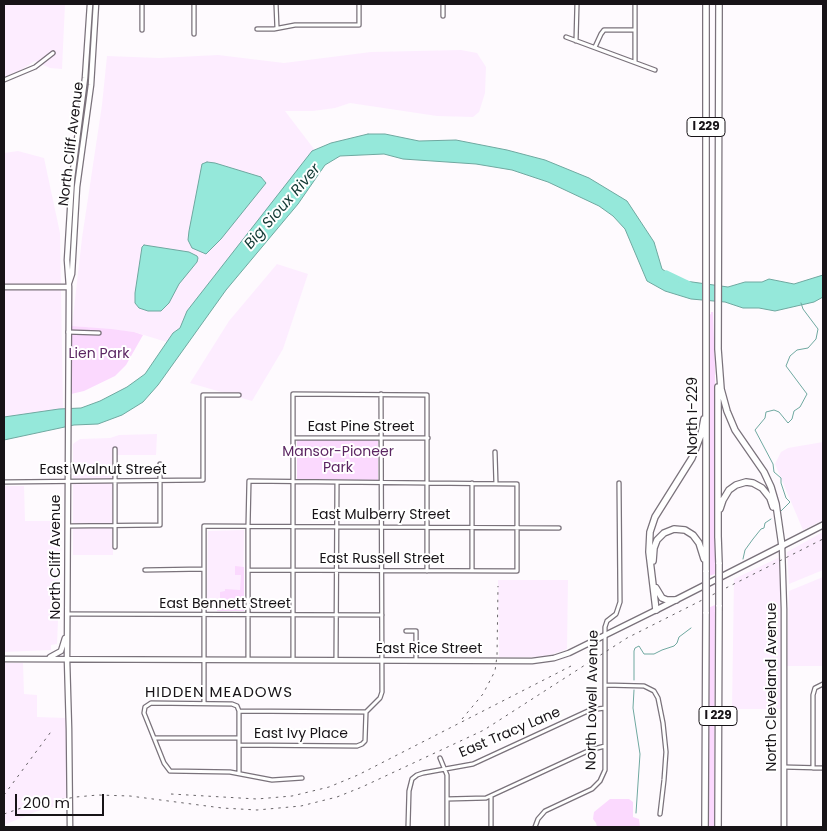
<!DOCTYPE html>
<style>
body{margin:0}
#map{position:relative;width:827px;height:831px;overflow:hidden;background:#fefafe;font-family:Poppins,sans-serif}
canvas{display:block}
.frame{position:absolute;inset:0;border:5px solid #171317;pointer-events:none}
.scale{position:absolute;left:15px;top:794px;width:89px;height:22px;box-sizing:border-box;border:2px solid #171317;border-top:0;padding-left:6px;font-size:15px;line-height:18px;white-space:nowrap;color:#171317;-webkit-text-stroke:4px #fff;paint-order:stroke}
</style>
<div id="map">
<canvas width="827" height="831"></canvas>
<div class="frame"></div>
<div class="scale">200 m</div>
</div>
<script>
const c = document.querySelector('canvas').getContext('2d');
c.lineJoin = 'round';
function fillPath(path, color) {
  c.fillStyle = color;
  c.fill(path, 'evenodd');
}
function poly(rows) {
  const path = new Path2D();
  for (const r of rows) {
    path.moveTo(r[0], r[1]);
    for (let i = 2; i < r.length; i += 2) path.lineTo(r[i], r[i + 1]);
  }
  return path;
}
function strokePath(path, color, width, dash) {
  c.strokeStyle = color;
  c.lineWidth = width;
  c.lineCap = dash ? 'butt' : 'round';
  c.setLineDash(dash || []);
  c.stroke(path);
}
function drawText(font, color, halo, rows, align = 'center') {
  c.font = font + ' Poppins,sans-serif';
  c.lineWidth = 4;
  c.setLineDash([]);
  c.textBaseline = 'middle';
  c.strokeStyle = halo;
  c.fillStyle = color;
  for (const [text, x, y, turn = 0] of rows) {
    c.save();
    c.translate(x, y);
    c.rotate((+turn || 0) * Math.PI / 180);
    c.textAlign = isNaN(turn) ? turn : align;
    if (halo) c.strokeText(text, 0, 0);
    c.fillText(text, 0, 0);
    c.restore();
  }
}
const built = poly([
 [4,4,65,4,62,69,50,68,35,61,19,71,4,77],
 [461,50,477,53,486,67,485,93,479,112,473,117,437,116,350,103,335,108,313,111,285,111,317,153,170,343,134,332,72,326,82,238,102,105,107,56,159,58,218,55,284,63,371,52],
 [18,151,44,158,60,233,63,409,4,417,4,153],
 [277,264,308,274,283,349,252,401,190,383,229,321],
 [157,434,156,455,113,455,113,555,73,555,73,444,80,439,110,438,119,435],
 [823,442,823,520,803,530,775,464,781,452,788,448],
 [4,486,24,486,25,521,59,521,60,563,58,621,57,644,51,645,51,650,4,652],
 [244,530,243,610,207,610,208,531],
 [823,532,823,570,789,584,787,552],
 [780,557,782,709,732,709,734,579],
 [823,577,823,666,787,666,789,591],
 [498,580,568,580,567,649,550,655,534,657,499,657],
 [4,663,23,663,24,694,37,695,37,717,66,718,67,806,51,807,35,812,4,825]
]);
const green = poly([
 [711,312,713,312,715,366,715,574,709,576,709,315,711,314],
 [72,326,111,329,134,332,143,335,126,365,115,376,84,391,71,394],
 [297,440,378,440,378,480,297,479],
 [235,566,244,567,244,611,217,611,218,608,220,607,220,592,225,591,225,589,240,590,241,575,235,575],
 [715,605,714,827,708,827,708,608],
 [610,799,629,799,633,802,633,817,639,819,640,827,597,827,596,823,593,819,594,812]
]);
const water = poly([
 [368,134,385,134,419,141,456,140,507,150,545,160,589,178,627,201,654,242,662,269,678,280,728,287,745,282,762,282,769,279,794,284,823,275,823,297,814,302,775,311,759,308,743,308,725,302,691,299,665,291,647,281,625,229,613,216,599,206,548,182,512,170,476,164,403,159,384,154,340,156,325,165,298,204,226,290,158,385,143,402,122,415,98,424,74,425,4,440,4,417,59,409,81,408,100,401,127,387,145,374,173,333,180,328,187,311,312,151,331,143,368,134],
 [207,162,215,163,261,177,266,183,221,239,206,254,192,248,188,240,189,231,202,164,207,162],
 [144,245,189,252,197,256,198,258,197,262,179,284,169,303,161,311,148,311,139,308,135,303,135,293,142,247,144,245]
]);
const stream = poly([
 [781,511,790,502,786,498,781,483,781,478,774,472,773,464,755,430,765,418,766,412,774,410,779,412,788,423,792,419,794,411,800,407,807,394,786,366,790,356,797,350,808,348,816,339,818,329,803,309,801,303],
 [743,559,745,550,753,539,761,529,764,528,765,523,771,519],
 [634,680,634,651,635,648,639,646,644,654,654,654,662,650,674,646,677,643,679,637,691,628],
 [634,690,633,708,640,754,636,813]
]);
const river = poly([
 [666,273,689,284]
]);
const street = poly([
 [142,4,142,30],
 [276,4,277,28],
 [443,16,443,4],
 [257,29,274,29,295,25,359,25,359,4],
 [194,34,194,4],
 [566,37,655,70],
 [576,41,577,4],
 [595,47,601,34,604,30,634,30],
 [635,62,635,4],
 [4,80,35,67,53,53],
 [68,332,99,333],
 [293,438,428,438],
 [495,452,496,484],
 [4,482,203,480,203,395,239,395],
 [68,526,160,525,160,464],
 [115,547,115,449],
 [145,570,204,569],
 [248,570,517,571,517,484,249,481,248,526,248,659],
 [472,571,472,483],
 [67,614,382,615],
 [406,631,416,631,416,660],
 [293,659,293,394,427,395,427,571],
 [336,659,337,482],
 [605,685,644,686,654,691,658,698,663,723,666,752,664,780,660,814],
 [204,703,204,526,559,528],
 [239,711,237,706,232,704,151,703,145,707,144,713,164,763,170,771,230,772,272,780,302,778],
 [239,711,366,712],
 [154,738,239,738],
 [239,745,357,746,362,744,365,741,366,712,380,698,382,692,381,394],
 [440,758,447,775,447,827],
 [784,767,823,768],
 [813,768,813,695,815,688,823,684],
 [239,773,239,711],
 [447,799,486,798,590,750,605,746],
 [408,827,409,791,412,779,417,775,423,773,473,764,590,710,605,708],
 [491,827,491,796],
 [535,827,538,819,545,811,592,789,600,781,605,770,605,627,607,621,616,614,620,602,619,483]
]);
const secondary = poly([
 [69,283,72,274,77,187,91,85,96,4],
 [4,287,69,287],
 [782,546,784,609,784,827],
 [50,657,61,651,65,638],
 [4,659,532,661,554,658,569,653,656,610],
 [70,827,69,729,67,659,69,287,67,260,72,178,85,78,90,4]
]);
const primary = poly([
 [656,610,823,525]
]);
const highway = poly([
 [706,4,706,572],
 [719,4,718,349,721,389,727,411,735,430,764,472,771,487,776,504,782,546],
 [718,387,718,538],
 [720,509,723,500,729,490,736,485,746,482,753,483,762,488,770,498,773,507],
 [718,536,719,564],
 [653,561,654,548,657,540,664,533,674,529,685,530,693,535,699,543,704,559],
 [656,588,662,598,667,600,676,600],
 [656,610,649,552,650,532,655,517,692,458,701,435,704,419],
 [705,827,706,612],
 [718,827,719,605]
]);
const rail = poly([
 [462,719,483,694,495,671,497,656,498,586],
 [171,794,257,799,292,796,329,787,358,775,573,665],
 [4,795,53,729],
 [4,814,30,805,76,797,98,795,130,796,222,808,257,810,301,806,337,797,362,787,484,730,627,638,823,539]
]);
const highwayBridge = poly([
 [719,605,719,564],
 [706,612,706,572]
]);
const shields = [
 [706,127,38],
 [718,716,38]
];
const shieldNames = [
 ["I 229",706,127],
 ["I 229",718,716]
];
const streetNames = [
 ["North Cliff Avenue",72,144,-83],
 ["North I-229",693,416,-90],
 ["East Pine Street",361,427],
 ["East Walnut Street",103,470],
 ["East Mulberry Street",381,515],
 ["North Cliff Avenue",56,557,-90],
 ["East Russell Street",382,559],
 ["East Bennett Street",225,604],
 ["East Rice Street",429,649],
 ["North Cleveland Avenue",772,687,-90],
 ["North Lowell Avenue",593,700,-89],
 ["East Tracy Lane",510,733,-23],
 ["East Ivy Place",301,734]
];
const parkNames = [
 ["Lien Park",99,354],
 ["Mansor-Pioneer",338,452],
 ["Park",338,468]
];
const waterNames = [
 ["Big Sioux River",283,207,-49]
];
const neighbourhoodNames = [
 ["HIDDEN MEADOWS",219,693]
];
fillPath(built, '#fdedff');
fillPath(green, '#fbd9fe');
fillPath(water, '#95e8da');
strokePath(water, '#6fa8a0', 1);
strokePath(stream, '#6fa8a0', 1);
strokePath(river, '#95e8da', 5.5);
strokePath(street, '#7a727b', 5.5);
strokePath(secondary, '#7a727b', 7);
strokePath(primary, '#7a727b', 8);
strokePath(highway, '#7a727b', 8);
strokePath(street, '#fff', 3);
strokePath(secondary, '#fff', 4.5);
strokePath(primary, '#fff', 5);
strokePath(highway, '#fff', 5.5);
strokePath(rail, '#676367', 1, [2.5, 5]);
strokePath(highwayBridge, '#7a727b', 8, []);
strokePath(highwayBridge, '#fff', 5.5);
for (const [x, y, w] of shields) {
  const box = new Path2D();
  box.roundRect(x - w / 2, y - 9.5, w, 19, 4);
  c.fillStyle = '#fff';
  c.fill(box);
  strokePath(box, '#171317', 1);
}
drawText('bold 12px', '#171317', null, shieldNames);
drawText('14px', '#171317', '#fff', streetNames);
drawText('14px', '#5b2662', '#fff', parkNames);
drawText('italic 15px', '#103832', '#fff', waterNames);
c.letterSpacing = '1px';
drawText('15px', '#171317', '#fff', neighbourhoodNames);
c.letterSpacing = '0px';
</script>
